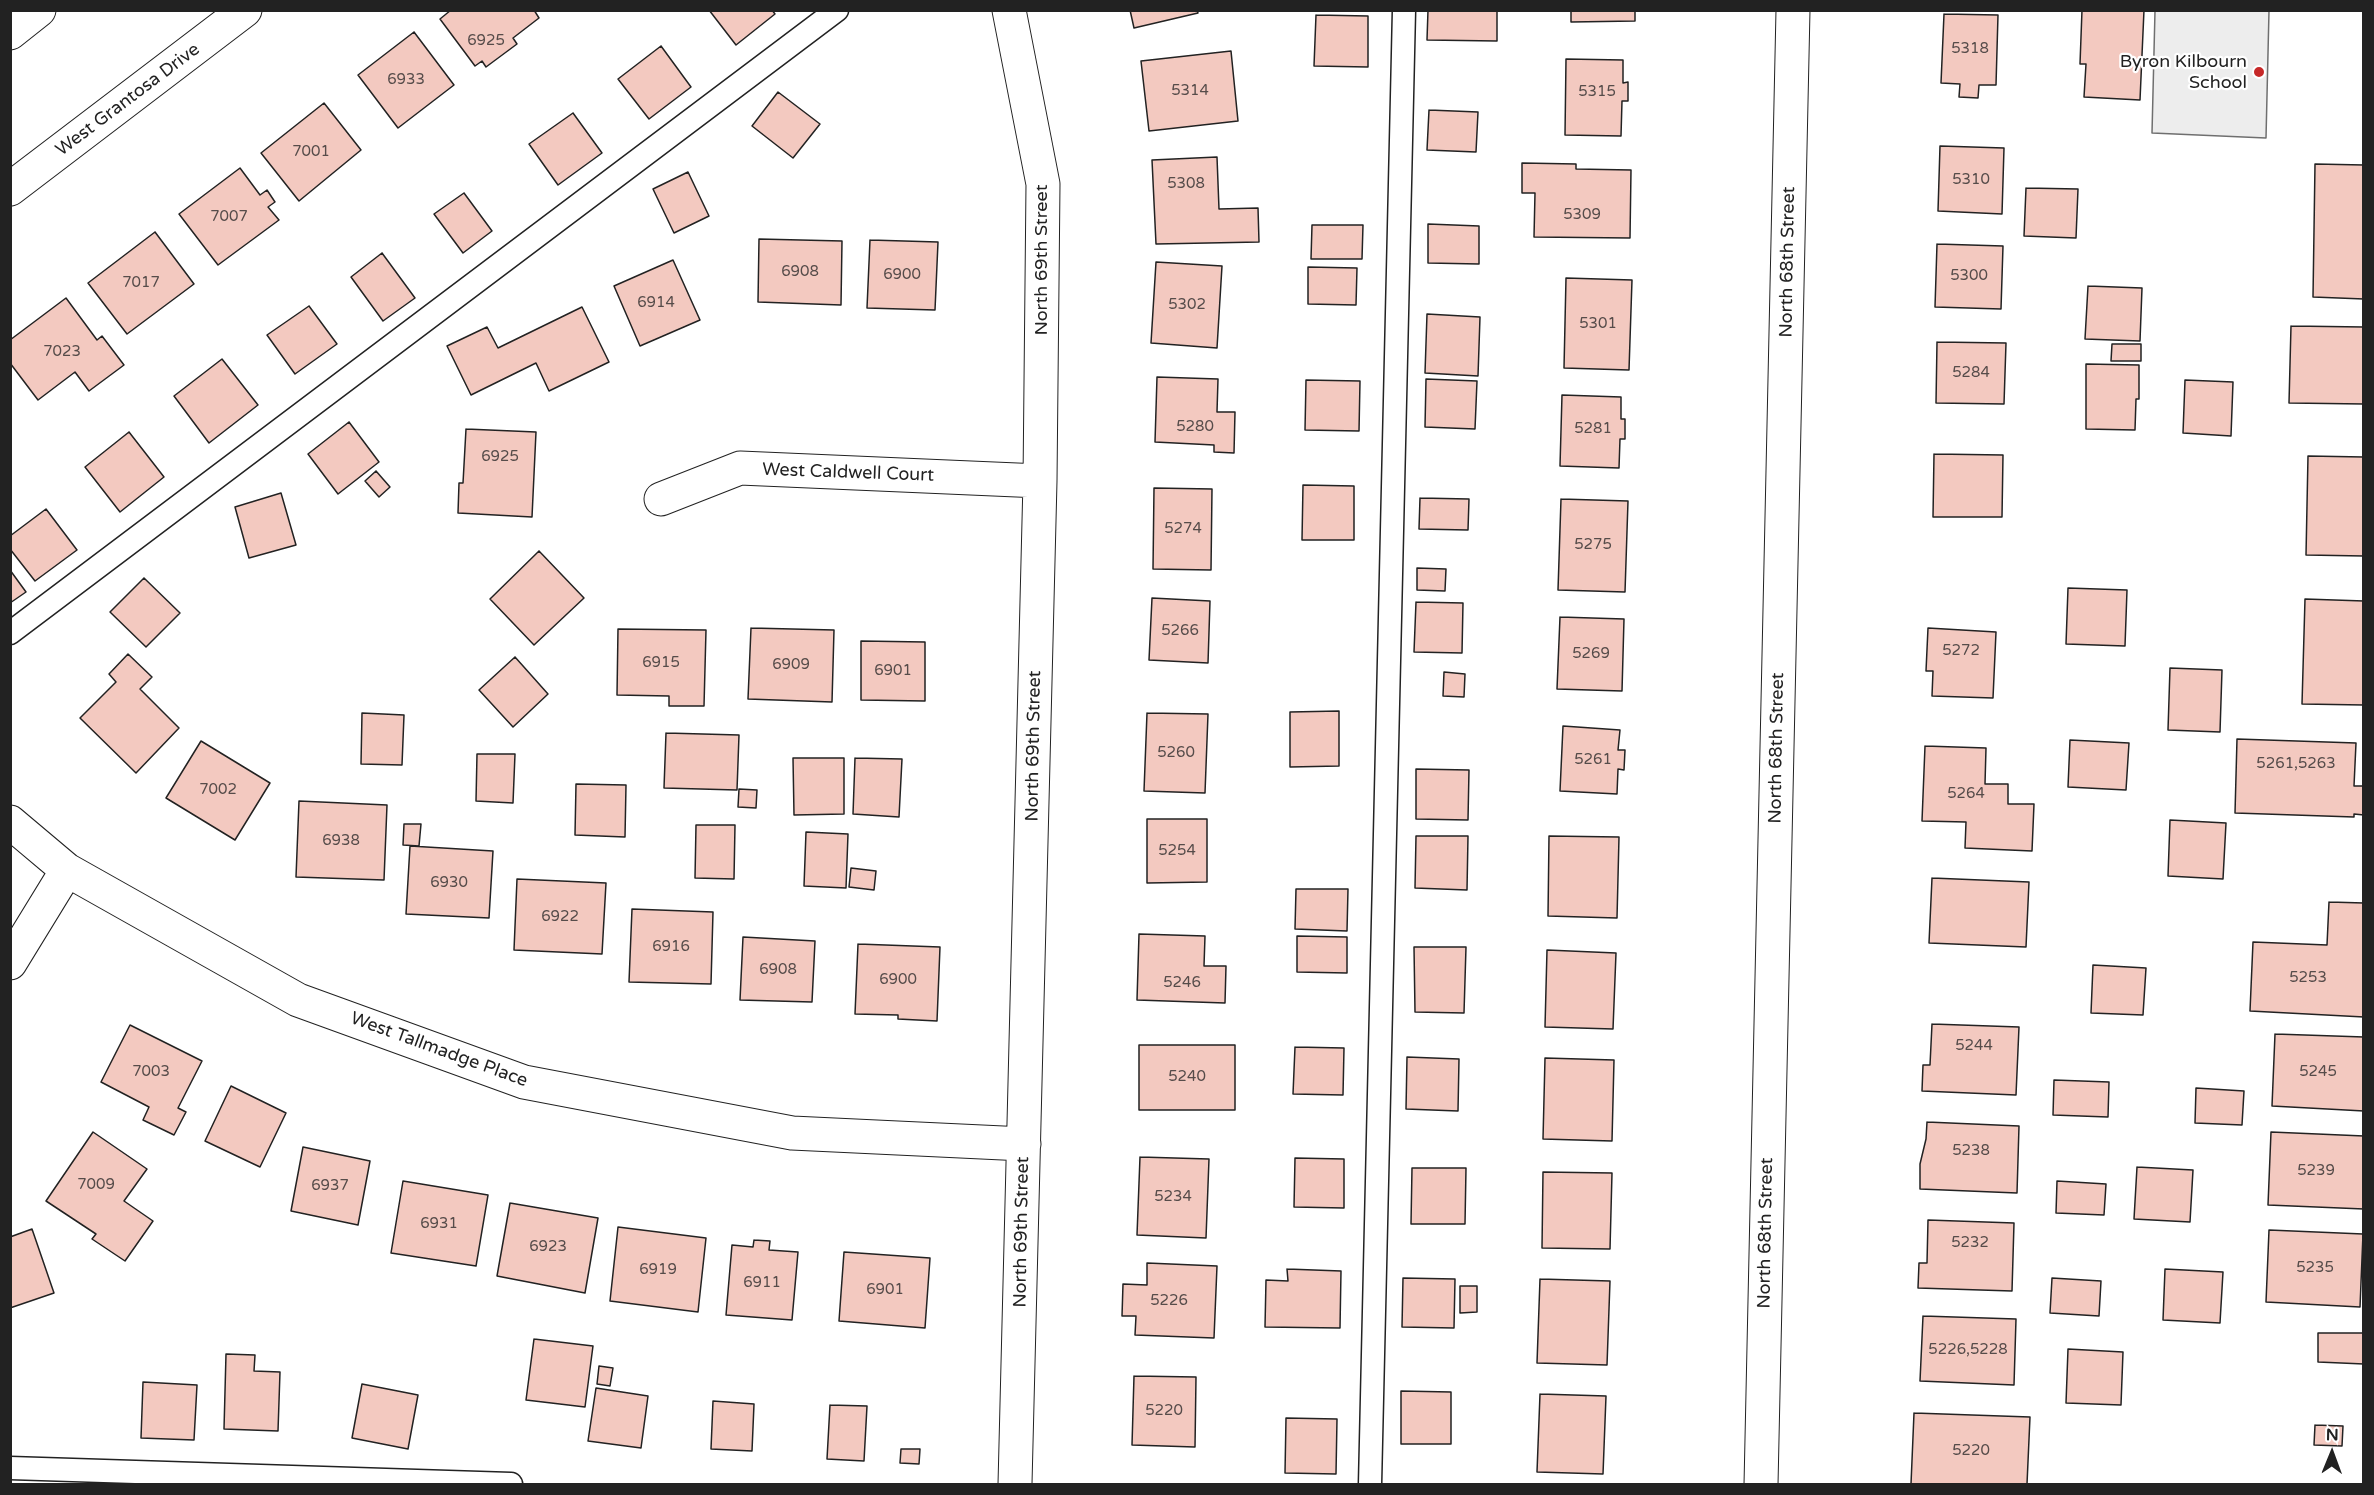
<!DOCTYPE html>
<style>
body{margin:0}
#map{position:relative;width:2374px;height:1495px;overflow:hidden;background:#fff;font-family:"Varela Round",sans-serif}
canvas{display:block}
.frame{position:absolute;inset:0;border:12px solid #222;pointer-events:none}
.north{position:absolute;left:2302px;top:1423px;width:60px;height:60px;-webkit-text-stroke:4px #fff;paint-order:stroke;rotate:1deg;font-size:16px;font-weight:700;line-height:24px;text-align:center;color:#222}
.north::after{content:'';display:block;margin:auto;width:21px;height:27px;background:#222;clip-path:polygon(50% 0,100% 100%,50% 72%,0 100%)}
</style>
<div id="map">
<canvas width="2374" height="1495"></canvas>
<div class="frame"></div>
<div class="north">N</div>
</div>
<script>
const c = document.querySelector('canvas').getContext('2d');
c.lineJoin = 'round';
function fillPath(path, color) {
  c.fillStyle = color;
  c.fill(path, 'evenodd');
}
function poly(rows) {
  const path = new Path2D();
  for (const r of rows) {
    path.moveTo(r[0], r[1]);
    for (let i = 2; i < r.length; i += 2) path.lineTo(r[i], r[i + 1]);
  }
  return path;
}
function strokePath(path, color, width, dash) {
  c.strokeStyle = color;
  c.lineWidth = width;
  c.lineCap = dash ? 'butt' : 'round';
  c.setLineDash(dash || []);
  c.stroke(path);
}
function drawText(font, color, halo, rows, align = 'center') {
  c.font = font + ' "Varela Round",sans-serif';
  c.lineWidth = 4.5;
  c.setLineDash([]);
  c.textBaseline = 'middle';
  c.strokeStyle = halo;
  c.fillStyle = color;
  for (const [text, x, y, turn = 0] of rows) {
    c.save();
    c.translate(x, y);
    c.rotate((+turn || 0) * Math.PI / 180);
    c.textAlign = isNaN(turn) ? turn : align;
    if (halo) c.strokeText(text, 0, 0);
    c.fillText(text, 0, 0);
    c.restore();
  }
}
const parking = poly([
 [2155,11,2269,11,2266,138,2152,133,2155,11]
]);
const building = poly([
 [451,10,534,10,539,18,513,38,517,44,486,67,482,61,475,66,440,19,451,10],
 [709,10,772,10,775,14,736,45,709,10],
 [1130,10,1197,10,1198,13,1134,28,1130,10],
 [1428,10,1497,10,1497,41,1427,40,1428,10],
 [1571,10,1635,10,1635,21,1571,22,1571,10],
 [2082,10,2144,10,2140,100,2084,97,2086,64,2080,64,2082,10],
 [1944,14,1998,15,1996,85,1979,85,1978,98,1959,97,1960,84,1941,83,1944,14],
 [1316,15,1368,16,1368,67,1314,66,1316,15],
 [414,32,454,85,398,128,358,75,414,32],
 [661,46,691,87,649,119,618,79,661,46],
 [1231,51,1238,121,1149,131,1141,61,1231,51],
 [1566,59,1623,60,1623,83,1628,82,1628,101,1622,101,1621,136,1565,135,1566,59],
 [778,92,820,124,793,158,752,126,778,92],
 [324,103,361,150,299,201,261,153,324,103],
 [1429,110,1478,112,1476,152,1427,150,1429,110],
 [573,113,602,153,558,185,529,144,573,113],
 [1940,146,2004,148,2002,214,1938,211,1940,146],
 [1217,157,1219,209,1258,208,1259,242,1156,244,1152,160,1217,157],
 [1522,163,1576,164,1576,169,1631,170,1630,238,1534,237,1535,193,1522,193,1522,163],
 [2315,164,2364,165,2364,299,2313,297,2315,164],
 [240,168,260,195,267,190,275,202,268,207,279,220,218,265,179,214,240,168],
 [688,172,709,216,674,233,653,189,688,172],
 [2026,188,2078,189,2076,238,2024,236,2026,188],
 [464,193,492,231,463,253,434,214,464,193],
 [1428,224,1479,226,1479,264,1428,263,1428,224],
 [1312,225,1363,225,1362,259,1311,259,1312,225],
 [155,232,194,284,127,334,88,283,155,232],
 [759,239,842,241,841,305,758,302,759,239],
 [870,240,938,242,935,310,867,308,870,240],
 [1937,244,2003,246,2001,309,1935,307,1937,244],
 [382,253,415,298,383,321,351,277,382,253],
 [673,260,700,320,640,346,614,286,673,260],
 [1156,262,1222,266,1217,348,1151,343,1156,262],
 [1308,267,1357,268,1356,305,1308,304,1308,267],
 [1566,278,1632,280,1629,370,1564,368,1566,278],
 [2088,286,2142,288,2140,341,2085,339,2088,286],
 [66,298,97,340,102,336,124,365,89,391,75,372,38,400,10,363,10,340,66,298],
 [309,306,337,344,295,374,267,335,309,306],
 [582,307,609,362,549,391,536,363,471,395,447,346,487,327,498,348,582,307],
 [1427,314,1480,317,1478,376,1425,373,1427,314],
 [2291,326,2364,327,2364,404,2289,403,2291,326],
 [1937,342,2006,343,2004,404,1936,403,1937,342],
 [2112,344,2141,344,2141,361,2111,361,2112,344],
 [222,359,258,405,209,443,174,396,222,359],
 [2086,364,2139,365,2139,399,2136,399,2135,430,2086,429,2086,364],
 [1157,377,1218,379,1217,412,1235,412,1234,453,1214,452,1214,445,1155,442,1157,377],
 [1426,379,1477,381,1475,429,1425,427,1426,379],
 [1306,380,1360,381,1359,431,1305,430,1306,380],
 [2185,380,2233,382,2231,436,2183,433,2185,380],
 [1562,395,1621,397,1621,419,1625,419,1625,439,1620,439,1619,468,1560,466,1562,395],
 [349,422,379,462,338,494,308,454,349,422],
 [466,429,536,432,532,517,458,513,459,483,463,483,466,429],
 [129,432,164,477,120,512,85,467,129,432],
 [1934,454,2003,455,2002,517,1933,517,1934,454],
 [2308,456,2364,457,2364,556,2306,555,2308,456],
 [376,471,390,487,379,497,365,481,376,471],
 [1303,485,1354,486,1354,540,1302,540,1303,485],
 [1154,488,1212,489,1211,570,1153,569,1154,488],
 [281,493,296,545,249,558,235,507,281,493],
 [1420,498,1469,499,1468,530,1419,529,1420,498],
 [1561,499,1628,501,1625,592,1558,590,1561,499],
 [46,509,77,550,35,581,10,549,10,536,46,509],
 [539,551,584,598,534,645,490,599,539,551],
 [1417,568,1446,569,1445,591,1417,590,1417,568],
 [10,570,26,592,10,603,10,570],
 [144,578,180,613,146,647,110,612,144,578],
 [2068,588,2127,590,2125,646,2066,644,2068,588],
 [1152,598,1210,601,1208,663,1149,660,1152,598],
 [2305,599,2364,601,2364,705,2302,704,2305,599],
 [1416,602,1463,603,1462,653,1414,652,1416,602],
 [1560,617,1624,619,1622,691,1557,689,1560,617],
 [751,628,834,630,832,702,748,699,751,628],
 [1928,628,1996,632,1993,698,1932,696,1933,671,1926,671,1928,628],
 [618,629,706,630,704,706,669,706,669,696,617,695,618,629],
 [861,641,925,642,925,701,861,700,861,641],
 [128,654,152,677,140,689,179,728,136,773,80,718,116,682,109,674,128,654],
 [515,657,548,694,513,727,479,690,515,657],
 [2170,668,2222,670,2220,732,2168,730,2170,668],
 [1444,672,1465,674,1464,697,1443,696,1444,672],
 [1339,711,1339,766,1290,767,1290,712,1339,711],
 [362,713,404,715,402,765,361,764,362,713],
 [1147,713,1208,714,1205,793,1144,791,1147,713],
 [1563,726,1620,730,1618,750,1625,750,1624,770,1618,769,1617,794,1560,791,1563,726],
 [666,733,739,735,737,790,664,788,666,733],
 [2237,739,2356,743,2354,786,2364,786,2364,815,2354,814,2354,817,2235,813,2237,739],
 [2070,740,2129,743,2126,790,2068,787,2070,740],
 [201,741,270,783,235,840,166,798,201,741],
 [1925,746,1986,748,1985,784,2008,784,2008,804,2034,804,2032,851,1965,848,1966,822,1922,821,1925,746],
 [477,754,515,754,513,803,476,801,477,754],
 [793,758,844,758,844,814,794,815,793,758],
 [855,758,902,759,899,817,853,814,855,758],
 [1416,769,1469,770,1468,820,1416,819,1416,769],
 [576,784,626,785,625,837,575,835,576,784],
 [739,789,757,790,756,808,738,807,739,789],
 [299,801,387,805,384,880,296,877,299,801],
 [1147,819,1207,819,1207,882,1147,883,1147,819],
 [2170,820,2226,823,2223,879,2168,876,2170,820],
 [404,824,421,824,419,846,403,845,404,824],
 [696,825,735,825,734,879,695,878,696,825],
 [806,832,848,834,846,888,804,886,806,832],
 [1416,836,1468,836,1467,890,1415,888,1416,836],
 [1549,836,1619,837,1617,918,1548,916,1549,836],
 [410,846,493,851,489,918,406,914,410,846],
 [851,868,876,871,874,890,849,887,851,868],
 [1932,878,2029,882,2026,947,1929,943,1932,878],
 [517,879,606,883,602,954,514,950,517,879],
 [1296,889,1348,889,1347,931,1295,929,1296,889],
 [2329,902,2364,903,2364,1017,2250,1011,2253,942,2327,945,2329,902],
 [632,909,713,912,711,984,629,982,632,909],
 [1139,934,1205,936,1204,966,1226,966,1225,1003,1137,1000,1139,934],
 [1297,936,1347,937,1347,973,1297,972,1297,936],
 [743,937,815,941,812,1002,740,1000,743,937],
 [858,944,940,947,937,1021,898,1019,898,1015,855,1014,858,944],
 [1414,947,1466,947,1464,1013,1415,1012,1414,947],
 [1547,950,1616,953,1613,1029,1545,1027,1547,950],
 [2093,965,2146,968,2143,1015,2091,1013,2093,965],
 [1932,1024,2019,1027,2016,1095,1922,1091,1923,1065,1930,1065,1932,1024],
 [130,1025,202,1061,178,1108,186,1112,174,1135,143,1120,149,1107,101,1082,130,1025],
 [2275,1034,2364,1037,2364,1111,2272,1106,2275,1034],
 [1139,1045,1235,1045,1235,1110,1139,1110,1139,1045],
 [1295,1047,1344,1048,1343,1095,1293,1094,1295,1047],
 [1407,1057,1459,1059,1458,1111,1406,1109,1407,1057],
 [1545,1058,1614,1060,1612,1141,1543,1139,1545,1058],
 [2054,1080,2109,1082,2108,1117,2053,1115,2054,1080],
 [231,1086,286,1113,260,1167,205,1141,231,1086],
 [2196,1088,2244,1091,2242,1125,2195,1123,2196,1088],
 [1927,1122,2019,1126,2017,1193,1920,1189,1920,1164,1926,1139,1927,1122],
 [93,1132,147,1169,124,1201,153,1221,125,1261,92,1239,96,1234,46,1201,93,1132],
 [2271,1132,2364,1136,2364,1209,2268,1205,2271,1132],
 [303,1147,370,1161,358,1225,291,1211,303,1147],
 [1140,1157,1209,1159,1206,1238,1137,1235,1140,1157],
 [1295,1158,1344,1159,1344,1208,1294,1207,1295,1158],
 [2137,1167,2193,1170,2190,1222,2134,1219,2137,1167],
 [1412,1168,1466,1168,1465,1224,1411,1224,1412,1168],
 [1543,1172,1612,1173,1610,1249,1542,1248,1543,1172],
 [403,1181,488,1195,476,1266,391,1253,403,1181],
 [2057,1181,2106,1184,2104,1215,2056,1213,2057,1181],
 [510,1203,598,1218,585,1293,497,1276,510,1203],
 [1928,1220,2014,1223,2012,1291,1918,1288,1919,1263,1927,1263,1928,1220],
 [618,1227,706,1238,698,1312,610,1301,618,1227],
 [32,1229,54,1293,10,1308,10,1237,32,1229],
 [2269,1230,2363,1234,2360,1307,2266,1302,2269,1230],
 [754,1240,770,1241,769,1250,798,1252,792,1320,726,1315,732,1245,753,1247,754,1240],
 [844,1252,930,1258,925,1328,839,1321,844,1252],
 [1147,1263,1217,1266,1214,1338,1135,1335,1136,1316,1122,1316,1123,1284,1147,1285,1147,1263],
 [1287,1269,1341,1271,1340,1328,1265,1327,1266,1280,1288,1281,1287,1269],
 [2165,1269,2223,1272,2220,1323,2163,1320,2165,1269],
 [1403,1278,1455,1279,1454,1328,1402,1327,1403,1278],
 [2052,1278,2101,1281,2099,1316,2050,1313,2052,1278],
 [1540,1279,1610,1281,1607,1365,1537,1363,1540,1279],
 [1460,1286,1477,1286,1477,1312,1460,1313,1460,1286],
 [1923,1316,2016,1319,2014,1385,1920,1381,1923,1316],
 [2318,1333,2364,1333,2364,1364,2318,1362,2318,1333],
 [534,1339,593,1346,585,1407,526,1400,534,1339],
 [2068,1349,2123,1352,2121,1405,2066,1403,2068,1349],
 [226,1354,255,1355,254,1371,280,1372,278,1431,224,1429,226,1354],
 [599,1366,613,1368,610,1386,597,1384,599,1366],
 [1134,1376,1196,1377,1195,1447,1132,1445,1134,1376],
 [143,1382,197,1385,194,1440,141,1438,143,1382],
 [362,1384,418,1395,408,1449,352,1438,362,1384],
 [596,1388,648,1396,641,1448,588,1441,596,1388],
 [1401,1391,1451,1392,1451,1444,1401,1444,1401,1391],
 [1540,1394,1606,1396,1603,1474,1537,1472,1540,1394],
 [713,1401,754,1404,752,1451,711,1449,713,1401],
 [830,1405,867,1406,864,1461,827,1459,830,1405],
 [1914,1413,2030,1417,2027,1484,1911,1484,1914,1413],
 [1286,1418,1337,1419,1336,1474,1285,1473,1286,1418],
 [2315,1425,2343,1426,2342,1446,2314,1445,2315,1425],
 [901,1449,920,1449,919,1464,900,1463,901,1449]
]);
const lane = poly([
 [10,633,837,10],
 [10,1468,511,1484],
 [1370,1484,1404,10]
]);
const street = poly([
 [1009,10,1043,184,1040,481,1015,1484],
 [661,499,740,468,1040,481],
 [10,822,67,870,298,1000,524,1082,792,1133,1024,1144],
 [10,963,67,870]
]);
const secondary = poly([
 [10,33,39,10],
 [10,189,245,10],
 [1761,1484,1793,10]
]);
const markers = [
 [2259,72,6,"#c62828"]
];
const numberNames = [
 ["6925",486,41],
 ["5318",1970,49],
 ["6933",406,80],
 ["5314",1190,91],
 ["5315",1597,92],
 ["7001",311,152],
 ["5310",1971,180],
 ["5308",1186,184],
 ["5309",1582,215],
 ["7007",229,217],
 ["6908",800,272],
 ["6900",902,275],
 ["5300",1969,276],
 ["7017",141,283],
 ["6914",656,303],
 ["5302",1187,305],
 ["5301",1598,324],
 ["7023",62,352],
 ["5284",1971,373],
 ["5280",1195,427],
 ["5281",1593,429],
 ["6925",500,457],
 ["5274",1183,529],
 ["5275",1593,545],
 ["5266",1180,631],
 ["5272",1961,651],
 ["5269",1591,654],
 ["6915",661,663],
 ["6909",791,665],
 ["6901",893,671],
 ["5260",1176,753],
 ["5261",1593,760],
 ["5261,5263",2296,764],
 ["7002",218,790],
 ["5264",1966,794],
 ["6938",341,841],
 ["5254",1177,851],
 ["6930",449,883],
 ["6922",560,917],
 ["6916",671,947],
 ["6908",778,970],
 ["5253",2308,978],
 ["6900",898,980],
 ["5246",1182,983],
 ["5244",1974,1046],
 ["7003",151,1072],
 ["5245",2318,1072],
 ["5240",1187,1077],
 ["5238",1971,1151],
 ["5239",2316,1171],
 ["7009",96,1185],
 ["6937",330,1186],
 ["5234",1173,1197],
 ["6931",439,1224],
 ["5232",1970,1243],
 ["6923",548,1247],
 ["5235",2315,1268],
 ["6919",658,1270],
 ["6911",762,1283],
 ["6901",885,1290],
 ["5226",1169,1301],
 ["5226,5228",1968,1350],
 ["5220",1164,1411],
 ["5220",1971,1451]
];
const poiNames = [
 ["Byron Kilbourn",2247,62],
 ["School",2247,83]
];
const streetNames = [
 ["West Grantosa Drive",128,100,-37],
 ["North 69th Street",1042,260,-90],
 ["North 68th Street",1788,262,-89],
 ["West Caldwell Court",848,473,2],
 ["North 69th Street",1034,746,-89],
 ["North 68th Street",1777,748,-89],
 ["West Tallmadge Place",439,1050,20],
 ["North 69th Street",1022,1232,-89],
 ["North 68th Street",1766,1233,-89]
];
fillPath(parking, '#ededed');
strokePath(parking, '#6f6f6f', 1.5);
fillPath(building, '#f3c9c0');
strokePath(building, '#222', 1.5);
strokePath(lane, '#222', 25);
strokePath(street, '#222', 35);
strokePath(secondary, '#222', 35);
strokePath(lane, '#fff', 22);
strokePath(street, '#fff', 33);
strokePath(secondary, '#fff', 33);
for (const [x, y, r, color] of markers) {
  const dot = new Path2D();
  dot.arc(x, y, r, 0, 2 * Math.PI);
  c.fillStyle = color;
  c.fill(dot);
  strokePath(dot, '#fff', 2);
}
drawText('15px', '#564c4a', null, numberNames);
drawText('18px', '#222', '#fff', poiNames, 'right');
drawText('18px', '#222', '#fff', streetNames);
</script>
